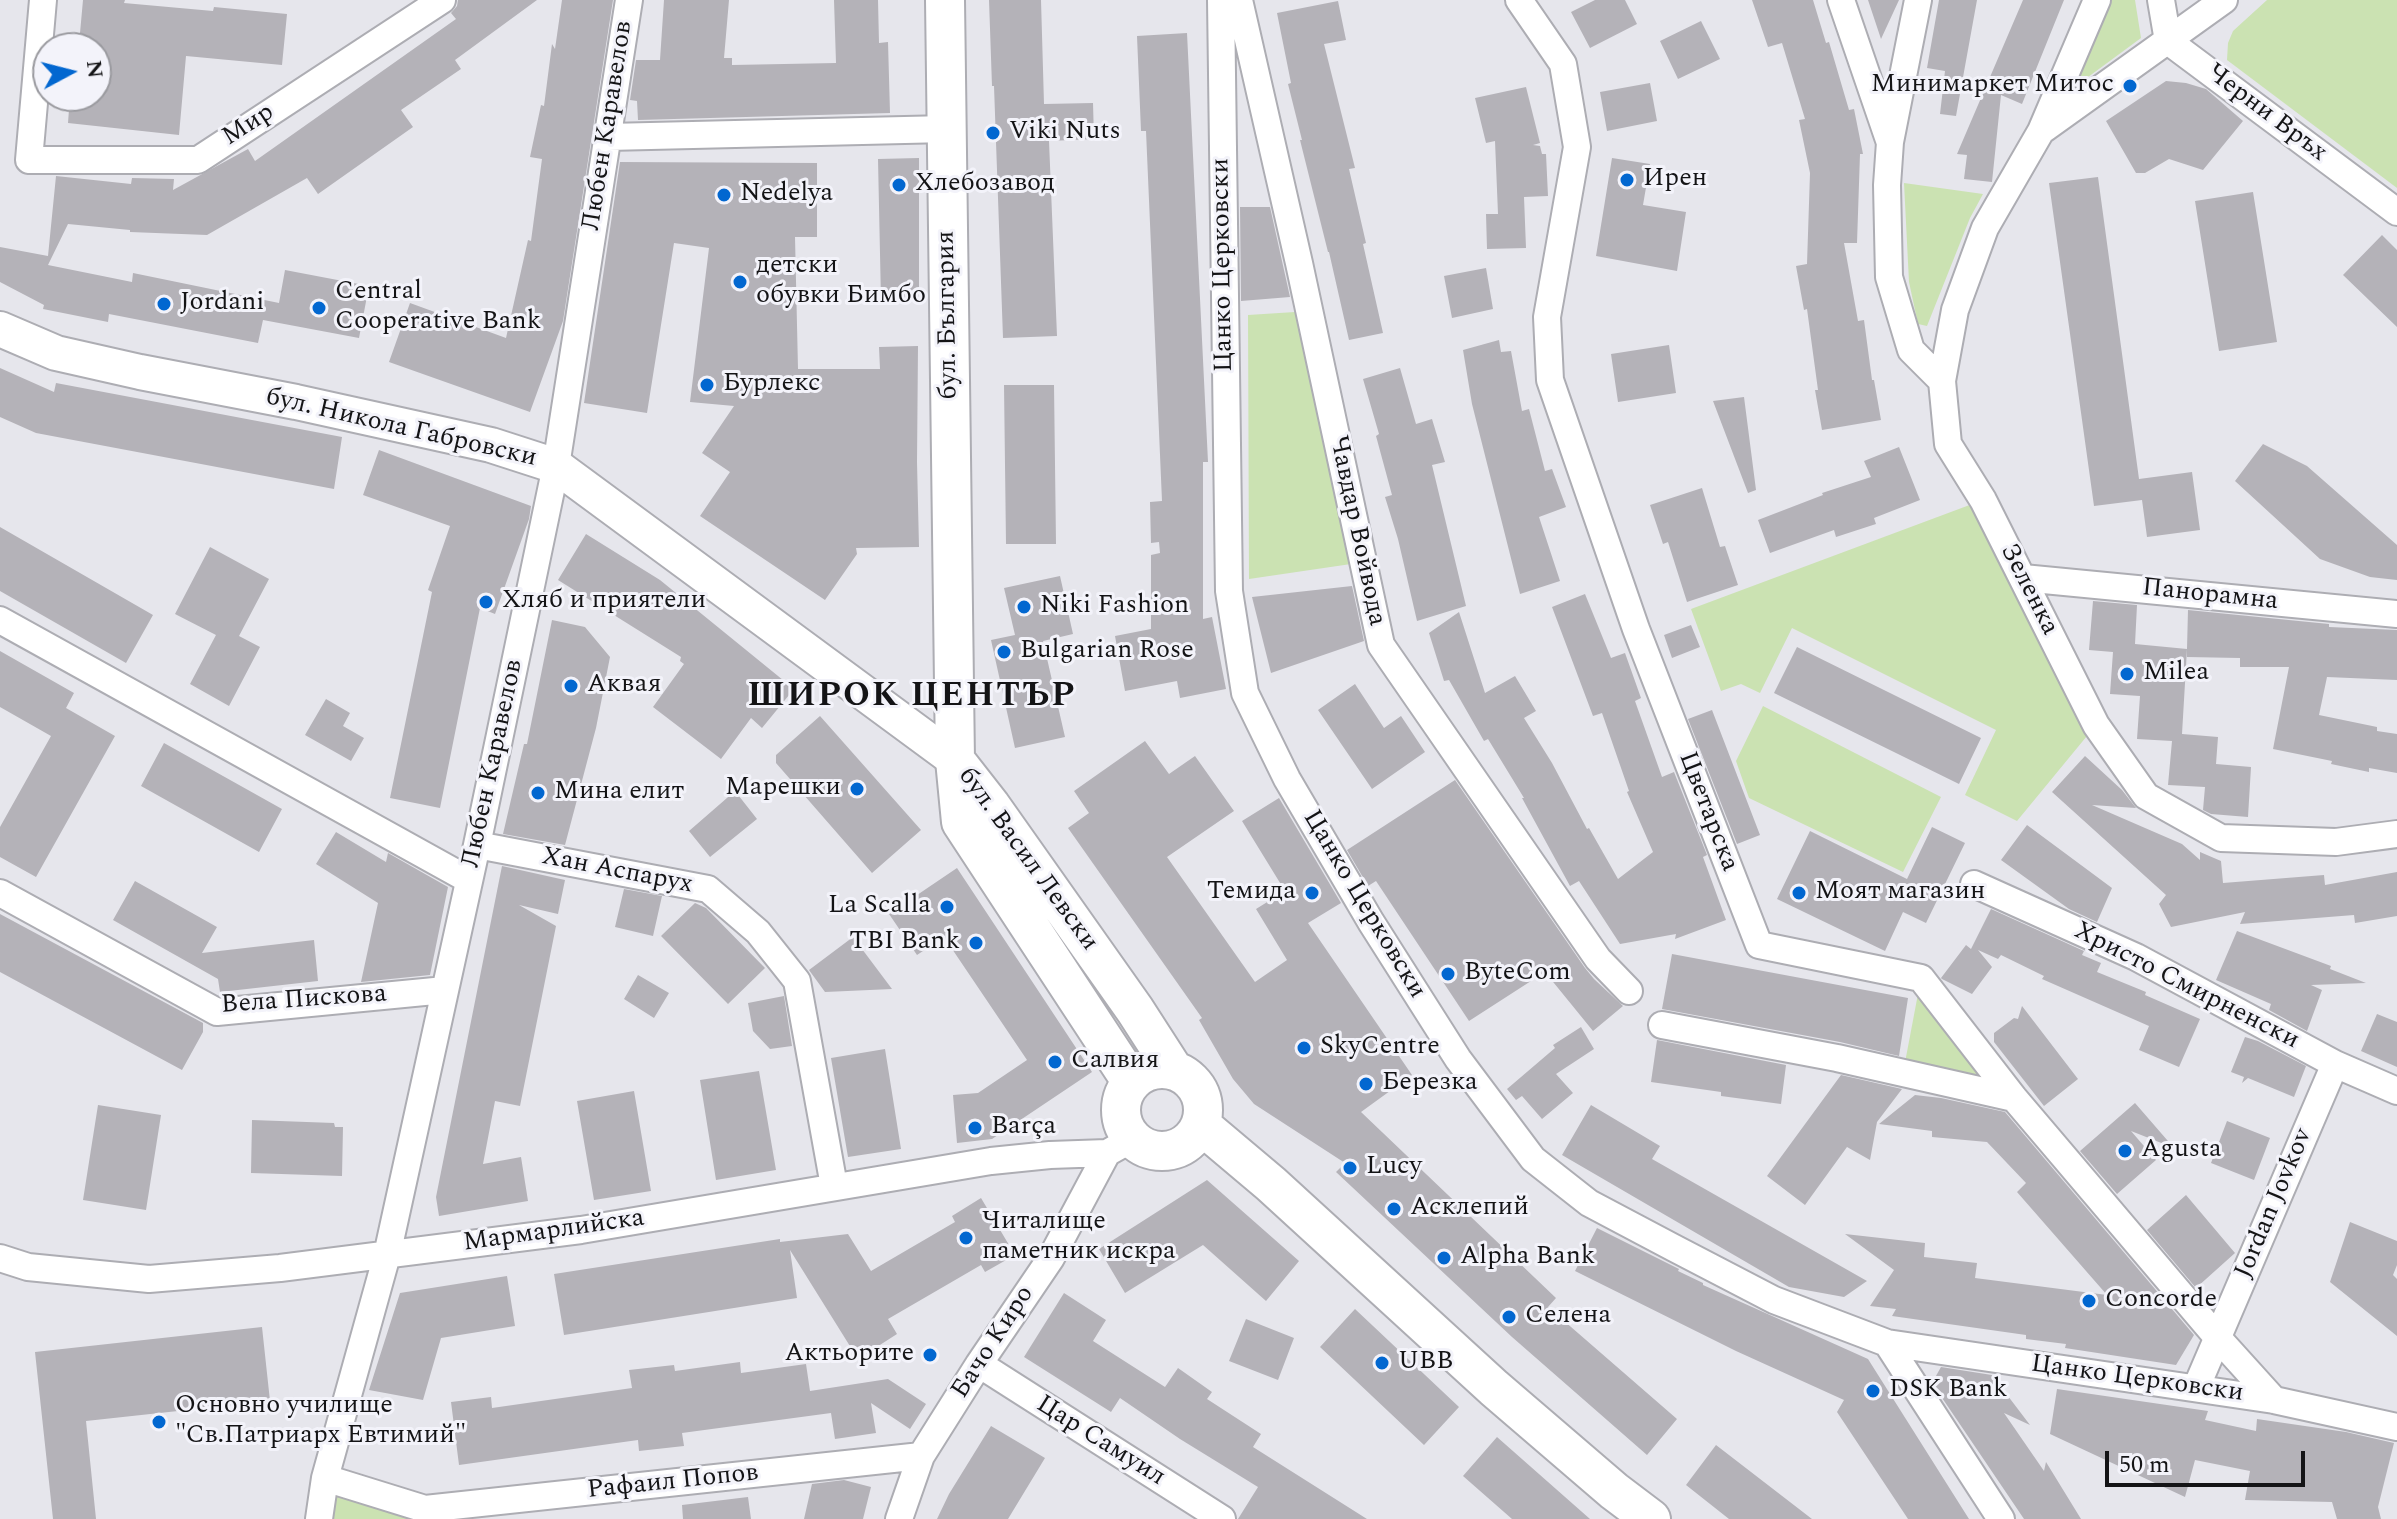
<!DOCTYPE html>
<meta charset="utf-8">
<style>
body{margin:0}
#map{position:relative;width:2397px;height:1519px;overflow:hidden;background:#e6e6ec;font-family:Spectral,serif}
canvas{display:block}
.north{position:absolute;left:32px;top:32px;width:80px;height:80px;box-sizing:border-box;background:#f3f3fa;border:2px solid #9a9a9f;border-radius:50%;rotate:83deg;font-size:22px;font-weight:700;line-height:32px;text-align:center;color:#141416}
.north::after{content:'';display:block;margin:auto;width:28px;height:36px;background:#0267d0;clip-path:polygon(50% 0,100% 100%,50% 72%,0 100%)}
.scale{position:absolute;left:2105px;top:1451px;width:200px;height:36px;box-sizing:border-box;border:4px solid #141416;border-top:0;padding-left:10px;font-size:24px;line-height:28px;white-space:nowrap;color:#141416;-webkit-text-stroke:6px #f3f3fa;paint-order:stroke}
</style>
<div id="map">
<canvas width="2397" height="1519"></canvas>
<div class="north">N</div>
<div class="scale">50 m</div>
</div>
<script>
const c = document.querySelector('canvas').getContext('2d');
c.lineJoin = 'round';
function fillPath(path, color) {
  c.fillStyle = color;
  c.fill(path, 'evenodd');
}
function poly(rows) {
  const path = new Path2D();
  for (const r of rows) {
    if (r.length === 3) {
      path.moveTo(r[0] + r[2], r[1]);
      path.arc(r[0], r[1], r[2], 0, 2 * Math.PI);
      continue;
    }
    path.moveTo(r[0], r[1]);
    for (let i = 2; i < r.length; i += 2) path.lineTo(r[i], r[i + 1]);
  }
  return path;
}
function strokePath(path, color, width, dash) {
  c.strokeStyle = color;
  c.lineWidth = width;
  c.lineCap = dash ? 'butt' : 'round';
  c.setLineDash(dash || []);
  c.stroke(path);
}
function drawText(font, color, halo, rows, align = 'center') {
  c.font = font + ' Spectral,serif';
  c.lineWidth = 6;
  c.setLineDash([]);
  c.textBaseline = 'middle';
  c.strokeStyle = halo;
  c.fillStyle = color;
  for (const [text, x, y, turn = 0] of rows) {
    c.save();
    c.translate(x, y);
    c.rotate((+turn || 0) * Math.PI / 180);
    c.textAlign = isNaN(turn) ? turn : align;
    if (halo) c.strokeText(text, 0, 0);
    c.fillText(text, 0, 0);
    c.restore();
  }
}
const green = poly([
 [2107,0,2135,0,2141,38,2084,80,2078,76],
 [2267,0,2397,0,2397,188,2227,60,2228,43,2233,31],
 [1904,183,1983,194,1970,218,1927,326,1918,324,1909,282],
 [1295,312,1351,564,1249,579,1248,315],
 [1983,500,2096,725,2017,821,1965,795,1996,730,1792,628,1760,693,1741,684,1721,691,1691,609],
 [1763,706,1941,797,1903,872,1749,798,1736,761],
 [1921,978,2014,1098,1903,1073],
 [331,1489,420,1519,327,1519]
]);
const building = poly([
 [83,0,125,0,124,3,213,11,214,7,287,14,282,65,186,56,179,135,68,123,70,96,96,96,96,45,79,44],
 [458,0,537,0,455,60,461,69,401,110,413,127,318,194,307,178,207,235,130,232,130,230,68,224,48,265,132,282,133,273,279,303,285,270,369,286,359,338,263,320,258,343,109,314,108,322,43,309,44,305,0,282,0,247,48,256,56,176,131,184,132,178,174,179,173,190,248,149,255,161,456,19,451,13,457,6],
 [562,0,613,0,563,321,530,412,389,362,410,303,506,338,528,240,531,241,542,159,530,157,541,105,544,106,552,44,555,49],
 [664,0,729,0,724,58,732,58,732,65,836,63,834,0,878,0,879,43,888,42,890,113,638,120,637,101,630,100,636,60,660,60],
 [989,0,1041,0,1044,104,1093,103,1094,139,1049,141,1057,336,1003,338,994,86,992,86],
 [1595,0,1625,0,1637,24,1590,48,1571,12],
 [1752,0,1813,0,1826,43,1829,42,1849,110,1854,109,1863,154,1860,154,1857,243,1844,243,1858,321,1864,320,1872,380,1874,380,1881,420,1822,430,1815,390,1818,390,1807,309,1804,310,1796,266,1807,264,1810,173,1799,120,1805,119,1782,43,1768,47],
 [1868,0,1899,0,1881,39],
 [1939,0,1977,0,1956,116,1940,114,1945,71,1927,68],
 [2023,0,2064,0,2022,104,2001,95,1992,182,1964,179,1967,155,1957,154],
 [1338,1,1346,40,1324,44,1355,168,1349,169,1366,243,1363,244,1383,333,1349,340,1329,252,1328,252,1300,140,1302,140,1288,84,1291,83,1277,13],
 [1701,21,1720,59,1678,79,1660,41],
 [1187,33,1208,462,1203,462,1203,619,1212,617,1226,689,1180,698,1177,681,1125,691,1115,636,1151,629,1151,555,1160,553,1159,542,1151,543,1150,502,1162,501,1146,131,1141,131,1137,36],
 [2166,81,2186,83,2206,89,2243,121,2203,170,2169,159,2145,173,2136,173,2106,121],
 [1650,83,1657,121,1607,131,1600,92],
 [1526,87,1540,143,1533,145,1540,146,1542,154,1546,154,1548,196,1524,197,1526,248,1487,249,1486,214,1498,214,1495,141,1486,143,1475,98],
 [919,158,919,301,881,301,878,159],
 [1612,158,1650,164,1643,205,1686,212,1677,271,1596,256],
 [620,162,817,163,817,237,795,237,798,369,880,369,879,347,918,346,917,462,919,547,856,548,857,554,825,600,700,516,730,472,702,453,734,406,690,402,709,248,674,243,647,413,584,403],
 [2098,177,2139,479,2192,472,2200,530,2147,537,2142,500,2094,506,2049,183],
 [2253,192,2277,342,2219,351,2195,201],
 [1240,207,1270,207,1290,297,1241,301],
 [2382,235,2397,250,2397,327,2343,275],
 [1486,268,1493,309,1452,318,1444,276],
 [1499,340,1501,352,1511,351,1522,411,1529,409,1545,471,1552,469,1566,507,1539,517,1560,581,1520,594,1472,404,1463,350],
 [1669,345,1676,393,1618,402,1611,354],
 [0,368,54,392,56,383,342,437,334,489,36,433,0,417],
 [1400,368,1416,424,1432,419,1445,462,1432,465,1466,606,1417,621,1398,539,1385,497,1392,495,1376,436,1379,434,1363,379],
 [1004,385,1054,385,1056,544,1006,544],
 [1744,397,1756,490,1748,493,1713,401],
 [2263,444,2307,466,2397,545,2397,580,2370,577,2320,559,2235,481],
 [1899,447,1920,500,1874,518,1876,524,1836,537,1834,530,1770,553,1758,520,1823,495,1822,493,1871,477,1864,461],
 [379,450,531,506,529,519,495,614,480,608,440,808,390,798,432,592,428,590,450,526,363,495],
 [1702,488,1720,547,1725,546,1738,585,1687,602,1668,542,1663,544,1650,505],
 [0,527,153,615,126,663,0,591],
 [586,534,660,580,794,689,762,728,751,718,721,759,653,707,684,664,680,661,681,657,558,580],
 [210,547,269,579,239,636,260,647,229,706,190,684,216,635,175,614],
 [1060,576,1073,634,1043,641,1065,737,1015,748,991,640,1015,635,1004,588],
 [1352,586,1364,641,1271,673,1252,597],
 [1585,594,1611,658,1625,653,1641,698,1635,701,1662,777,1674,772,1707,855,1703,857,1726,920,1675,939,1676,934,1620,944,1579,881,1570,886,1522,798,1524,798,1488,739,1484,741,1449,680,1444,681,1429,633,1459,612,1485,693,1515,676,1536,711,1524,718,1552,763,1587,829,1589,828,1618,879,1653,852,1627,792,1629,791,1602,713,1593,716,1552,607],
 [2093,601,2137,605,2135,644,2187,649,2188,610,2329,624,2329,627,2397,630,2397,680,2327,677,2319,715,2377,727,2377,731,2397,734,2397,773,2369,768,2369,772,2331,764,2332,761,2273,749,2289,667,2240,667,2240,658,2187,657,2187,649,2182,734,2218,737,2216,764,2251,767,2248,817,2211,814,2203,810,2205,787,2168,785,2172,741,2137,739,2140,696,2110,694,2113,652,2089,650],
 [552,620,585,627,610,657,596,728,565,845,503,834,524,744,527,744],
 [1691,625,1700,647,1672,658,1664,635],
 [1797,647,1981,738,1959,784,1774,693],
 [0,651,74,693,66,708,115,736,36,877,0,857,0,827,51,736,0,707],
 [1355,684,1384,728,1401,716,1425,752,1372,789,1318,710],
 [326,699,350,713,343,726,364,738,351,761,305,735],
 [1712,710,1760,835,1737,844,1688,719],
 [820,716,921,830,872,873,776,763,776,755],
 [1145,741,1169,774,1195,756,1234,811,1167,857,1255,982,1287,960,1256,909,1285,891,1242,821,1279,798,1341,903,1308,923,1412,1075,1361,1112,1556,1298,1548,1307,1677,1419,1647,1455,1512,1337,1336,1172,1345,1163,1254,1104,1233,1079,1199,1020,1202,1018,1068,828,1089,813,1074,791],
 [164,743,282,809,259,852,141,786],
 [2085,756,2122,790,2136,808,2092,805,2182,844,2200,860,2200,852,2221,861,2223,883,2324,875,2325,885,2397,872,2397,916,2355,923,2354,915,2240,924,2245,912,2171,927,2159,904,2166,895,2052,792],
 [1455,780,1585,968,1594,979,1623,1006,1593,1031,1545,972,1469,1021,1376,881,1368,886,1347,850],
 [735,791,757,819,710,857,689,831],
 [2027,825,2112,888,2097,922,2069,909,2001,860],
 [1932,827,1965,843,1926,923,1903,912,1885,951,1777,899,1810,831,1907,879],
 [336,832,386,862,388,853,448,887,430,975,361,982,378,903,316,864],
 [502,866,565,880,558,914,519,905,556,926,520,1106,495,1101,483,1164,521,1157,528,1201,439,1216,436,1197],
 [957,868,1092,1072,992,1139,957,1143,953,1095,978,1093,1027,1060,944,937,917,955,889,914],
 [135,881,217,927,202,953,314,940,318,981,220,992,218,979,113,920],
 [624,889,662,896,653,936,615,927],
 [695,903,706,908,765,968,728,1004,661,936],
 [1991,909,2084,951,2082,955,2101,963,2097,972,2146,992,2145,995,2200,1019,2179,1067,2139,1050,2149,1026,2042,979,2044,976,2001,955,1998,959,1978,950,1992,967,1972,994,1942,979,1941,978,1966,945,1971,949],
 [0,914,203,1023,203,1032,182,1070,0,972],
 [2237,931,2331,966,2330,969,2366,983,2311,985,2322,990,2307,1031,2269,1010,2271,1004,2216,980],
 [853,937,892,989,825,992,809,970],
 [1672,954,1908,998,1899,1056,1840,1042,1662,1009],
 [638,975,669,993,654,1018,624,999],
 [784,996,792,1046,770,1049,753,1031,748,1003],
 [2022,1006,2078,1079,2044,1106,1994,1042,1994,1033,2014,1018,2018,1019],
 [2377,1014,2397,1022,2397,1067,2361,1051],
 [1581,1027,1594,1049,1556,1074,1573,1093,1542,1119,1522,1096,1516,1100,1507,1089,1555,1048,1553,1045],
 [2245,1037,2258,1041,2306,1066,2294,1097,2248,1078,2242,1083,2244,1077,2231,1072],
 [1657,1040,1786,1065,1781,1104,1721,1096,1721,1092,1651,1082],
 [885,1049,901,1149,848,1157,831,1058],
 [759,1071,776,1170,716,1180,700,1080],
 [1841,1075,1902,1089,1877,1122,1870,1160,1847,1147,1805,1205,1767,1176],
 [634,1091,651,1191,594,1200,577,1101],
 [1915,1095,1941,1098,2005,1112,2194,1335,2176,1365,2065,1348,2066,1344,2026,1339,2026,1335,1892,1316,1896,1309,1870,1306,1894,1270,1845,1234,1925,1243,1924,1257,1977,1263,1975,1278,2107,1295,2017,1192,2026,1183,1987,1142,1932,1137,1932,1131,1879,1124],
 [2135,1103,2174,1148,2131,1131,2156,1160,2117,1194,2080,1151],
 [98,1105,161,1115,146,1210,83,1200],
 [1591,1105,1660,1146,1652,1159,1867,1281,1844,1297,1789,1287,1562,1155],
 [252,1120,334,1123,335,1127,343,1127,342,1176,251,1173],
 [2227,1121,2270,1138,2254,1180,2211,1163],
 [1207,1180,1299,1261,1266,1301,1203,1245,1125,1293,1099,1249],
 [2186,1195,2235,1253,2196,1288,2147,1230],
 [981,1198,1015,1255,985,1272,981,1265,888,1319,897,1334,858,1359,790,1250,797,1298,564,1335,554,1274,780,1239,780,1242,848,1234,871,1271,955,1222,952,1216],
 [2350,1222,2397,1241,2397,1265,2393,1275,2397,1279,2397,1336,2330,1282],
 [1597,1228,1679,1269,1678,1271,1703,1283,1703,1285,1868,1359,1969,1519,1908,1519,1837,1412,1844,1400,1736,1351,1575,1271],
 [507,1276,515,1326,441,1338,423,1400,369,1390,400,1293],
 [1064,1293,1106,1320,1093,1341,1165,1387,1178,1368,1212,1392,1207,1399,1261,1434,1253,1447,1367,1519,1238,1519,1258,1487,1180,1439,1120,1398,1111,1412,1024,1357],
 [1355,1309,1459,1407,1424,1445,1320,1347],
 [1246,1319,1294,1338,1278,1380,1229,1361],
 [262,1327,270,1401,86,1421,96,1519,53,1519,35,1352],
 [740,1362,741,1373,806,1364,810,1391,888,1379,926,1404,910,1429,871,1403,876,1433,835,1439,831,1413,682,1433,684,1446,639,1451,638,1440,459,1465,451,1402,491,1397,492,1408,632,1388,629,1370,674,1365,675,1371],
 [1941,1367,1992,1375,2030,1425,2004,1413,2044,1471,2046,1462,2081,1519,2024,1519,1932,1383],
 [2057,1389,2208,1411,2205,1420,2256,1431,2257,1419,2346,1432,2394,1443,2378,1507,2381,1519,2337,1519,2332,1502,2245,1500,2250,1471,2195,1460,2185,1497,2050,1434],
 [991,1426,1045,1458,1008,1519,937,1519,949,1494],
 [1497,1437,1590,1519,1512,1519,1463,1476],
 [1716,1445,1812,1519,1729,1519,1686,1485],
 [844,1480,871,1487,863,1519,804,1519,812,1484],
 [748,1497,751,1519,683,1519,682,1505]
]);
const minor = poly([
 [43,0,29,160,198,160,442,0],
 [1221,0,1229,591,1245,693,1287,779,1371,922,1458,1059,1533,1159,1589,1203,1674,1248,1774,1300,1887,1343,2274,1400,2397,1427],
 [1239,0,1299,263,1381,645,1598,959,1629,991],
 [1519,0,1563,64,1577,147,1547,317,1550,380,1636,629,1759,945,1921,978,2014,1098,2217,1337,2274,1400],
 [1841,0,1889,140],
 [1918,0,1890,142,1887,185,1889,277,1911,350,1942,381],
 [2097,0,2041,131,1985,228,1955,310,1942,381,1948,444,1983,500,2096,725,2146,796,2221,838,2336,842,2397,834],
 [2161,0,2168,41,2397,212],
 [2044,129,2224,0],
 [608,137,947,129],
 [2023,578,2397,614],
 [0,620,469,880],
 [477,845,708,889,758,932,797,981,834,1186],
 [1974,884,2136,957,2335,1064,2397,1091],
 [0,893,217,1012,445,990],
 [1662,1025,1837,1058,2014,1098],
 [0,1258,28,1267,149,1279,280,1268,581,1230,991,1161,1050,1155,1107,1153],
 [1887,1343,2001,1519],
 [979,1364,1222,1519],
 [2196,1388,2335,1064],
 [325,1478,425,1509,429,1519],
 [425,1509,921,1456],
 [319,1519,325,1478,387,1255,477,845,556,466,629,0],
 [899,1519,921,1456,979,1364,1051,1258,1107,1153,1132,1139]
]);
const tertiary = poly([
 [0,329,56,353,140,372,296,402,491,445,556,466,955,760]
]);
const secondary = poly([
 [945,0,955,760,961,822,1131,1081],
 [955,760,991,806,1135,1010,1173,1069],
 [1162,1110,41],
 [1201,1125,1271,1184,1494,1388,1614,1491,1651,1519]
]);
const markers = [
 [2130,86,8,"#0267d0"],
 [993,133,8,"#0267d0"],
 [1627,180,8,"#0267d0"],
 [899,185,8,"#0267d0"],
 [724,195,8,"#0267d0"],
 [740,282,8,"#0267d0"],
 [164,304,8,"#0267d0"],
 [319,308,8,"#0267d0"],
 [707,385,8,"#0267d0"],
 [486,602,8,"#0267d0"],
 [1024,607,8,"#0267d0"],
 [1004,652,8,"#0267d0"],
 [2127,674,8,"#0267d0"],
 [571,686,8,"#0267d0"],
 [857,789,8,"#0267d0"],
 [538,793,8,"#0267d0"],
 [1312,893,8,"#0267d0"],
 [1799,893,8,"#0267d0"],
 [947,907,8,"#0267d0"],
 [976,943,8,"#0267d0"],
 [1448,974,8,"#0267d0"],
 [1304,1048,8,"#0267d0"],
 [1055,1062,8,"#0267d0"],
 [1366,1084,8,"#0267d0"],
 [975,1128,8,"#0267d0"],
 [2125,1151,8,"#0267d0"],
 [1350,1168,8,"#0267d0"],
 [1394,1209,8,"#0267d0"],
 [966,1238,8,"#0267d0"],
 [1444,1258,8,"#0267d0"],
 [2089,1301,8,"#0267d0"],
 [1509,1317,8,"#0267d0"],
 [930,1355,8,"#0267d0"],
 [1382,1363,8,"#0267d0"],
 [1873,1391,8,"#0267d0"],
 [159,1422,8,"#0267d0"]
];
const poiNames = [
 ["Минимаркет Митос",2114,86,"right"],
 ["Viki Nuts",1009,133],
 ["Ирен",1643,180],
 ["Хлебозавод",915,185],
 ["Nedelya",740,195],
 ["детски",756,267],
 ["обувки Бимбо",756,297],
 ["Central",335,293],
 ["Cooperative Bank",335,323],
 ["Jordani",180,304],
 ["Бурлекс",723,385],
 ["Хляб и приятели",502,602],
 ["Niki Fashion",1040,607],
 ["Bulgarian Rose",1020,652],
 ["Milea",2143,674],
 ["Аквая",587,686],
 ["Марешки",841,789,"right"],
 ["Мина елит",554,793],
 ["Темида",1296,893,"right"],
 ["Моят магазин",1815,893],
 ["La Scalla",931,907,"right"],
 ["TBI Bank",960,943,"right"],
 ["ByteCom",1464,974],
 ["SkyCentre",1320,1048],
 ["Салвия",1071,1062],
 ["Березка",1382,1084],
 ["Barça",991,1128],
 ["Agusta",2141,1151],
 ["Lucy",1366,1168],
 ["Асклепий",1410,1209],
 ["Читалище",982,1223],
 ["паметник искра",982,1253],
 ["Alpha Bank",1460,1258],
 ["Concorde",2105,1301],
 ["Селена",1525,1317],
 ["Актьорите",914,1355,"right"],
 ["UBB",1398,1363],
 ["DSK Bank",1889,1391],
 ["Основно училище",175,1407],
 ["\"Св.Патриарх Евтимий\"",175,1437]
];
const streetNames = [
 ["Черни Връх",2266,114,37],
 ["Мир",249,126,-33],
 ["Любен Каравелов",609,126,-81],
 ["Цанко Церковски",1224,265,-91],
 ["бул. България",949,315,-91],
 ["бул. Никола Габровски",401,429,13],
 ["Чавдар Войвода",1356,531,78],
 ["Зеленка",2028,590,63],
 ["Панорамна",2210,596,6],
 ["Любен Каравелов",494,764,-78],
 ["Цветарска",1707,812,69],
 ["бул. Васил Левски",1027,860,54],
 ["Хан Аспарух",617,872,11],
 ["Цанко Церковски",1363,905,59],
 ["Христо Смирненски",2186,987,27],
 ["Вела Пискова",304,1001,-4],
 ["Jordan Jovkov",2275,1204,-67],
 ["Мармарлийска",554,1232,-8],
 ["Бачо Киро",994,1343,-57],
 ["Цанко Церковски",2137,1380,8],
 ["Цар Самуил",1100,1442,32],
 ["Рафаил Попов",673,1483,-6]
];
const districtNames = [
 ["ШИРОК ЦЕНТЪР",912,698]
];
fillPath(green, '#cbe2b2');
fillPath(building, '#b4b2b8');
strokePath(minor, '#adadb3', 30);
strokePath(tertiary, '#adadb3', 38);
strokePath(secondary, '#adadb3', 42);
strokePath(minor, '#fff', 26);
strokePath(tertiary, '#fff', 34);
strokePath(secondary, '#fff', 38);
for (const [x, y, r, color] of markers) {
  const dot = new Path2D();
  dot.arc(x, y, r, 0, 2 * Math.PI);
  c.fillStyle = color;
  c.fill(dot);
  strokePath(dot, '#f3f3fa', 3);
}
drawText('26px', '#141416', '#f3f3fa', poiNames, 'left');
drawText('26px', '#141416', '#f3f3fa', streetNames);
c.letterSpacing = '2px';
drawText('bold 34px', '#141416', '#f3f3fa', districtNames);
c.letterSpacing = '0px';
</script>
